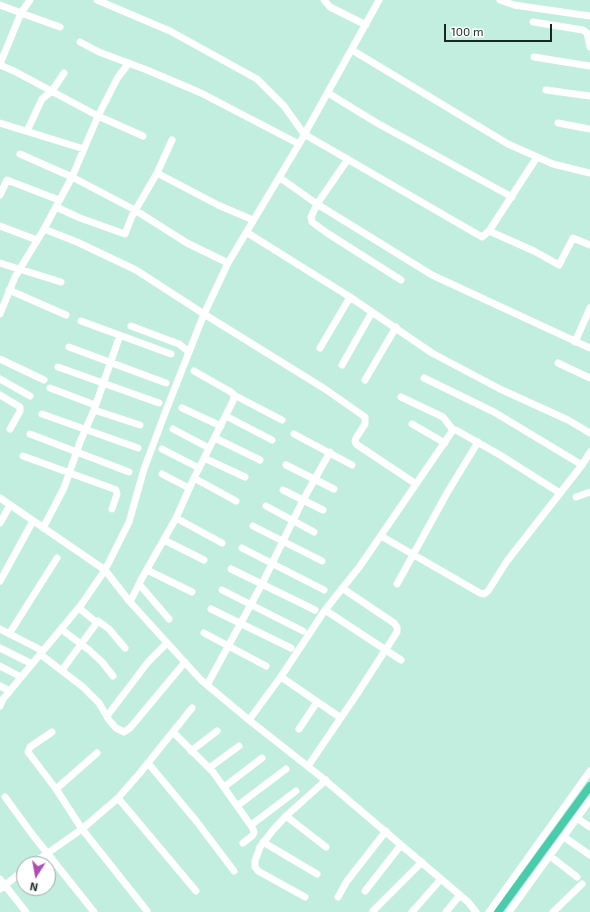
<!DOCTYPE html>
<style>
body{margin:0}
#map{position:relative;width:590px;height:912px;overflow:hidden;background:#c1eedf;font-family:"Exo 2",sans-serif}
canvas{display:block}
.north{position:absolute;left:16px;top:856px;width:40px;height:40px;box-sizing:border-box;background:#fff;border:1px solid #a2a9a7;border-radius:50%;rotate:191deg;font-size:11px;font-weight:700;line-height:16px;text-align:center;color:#162822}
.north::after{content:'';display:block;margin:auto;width:14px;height:18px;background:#ae4eb5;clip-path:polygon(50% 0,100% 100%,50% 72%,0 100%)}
.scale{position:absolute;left:444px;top:24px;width:108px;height:18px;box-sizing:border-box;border:2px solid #162822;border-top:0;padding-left:5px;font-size:12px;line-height:14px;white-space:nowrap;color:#162822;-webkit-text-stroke:3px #fff;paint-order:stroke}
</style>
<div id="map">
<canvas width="590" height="912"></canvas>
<div class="north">N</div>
<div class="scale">100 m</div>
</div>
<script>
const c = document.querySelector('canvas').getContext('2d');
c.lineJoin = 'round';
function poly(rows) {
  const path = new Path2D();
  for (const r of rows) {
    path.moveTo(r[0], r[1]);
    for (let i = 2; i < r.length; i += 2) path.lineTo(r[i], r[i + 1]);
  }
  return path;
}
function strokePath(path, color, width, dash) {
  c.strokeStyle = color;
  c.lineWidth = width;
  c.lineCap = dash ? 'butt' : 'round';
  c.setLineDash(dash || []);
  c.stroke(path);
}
const canal = poly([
 [498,912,590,786]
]);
const minor = poly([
 [97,0,170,31,257,79,284,106,304,134,482,237,489,231,534,251,559,265,573,238,590,245],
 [324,0,330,7,366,25],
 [500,0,514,5,590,16],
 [0,5,21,13,30,0],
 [533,22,583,30,587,33,590,47],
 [80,42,99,52,147,70,201,93,299,144],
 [352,50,508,144,553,164,590,173],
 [534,57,590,66],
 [129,63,118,77,98,116,143,136],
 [0,64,21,13,60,27],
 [0,65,14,71,98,116,72,177,44,229],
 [546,90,590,96],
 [328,93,377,123,512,197],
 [0,123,84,149],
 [558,123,590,129],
 [27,131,42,99,52,91,64,73],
 [20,154,72,177,135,210,187,243,228,263],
 [348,159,317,204,311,217,312,222,327,233,401,280],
 [157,173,172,140],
 [279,177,317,204,432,275,590,348],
 [0,195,7,180,59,200],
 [56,207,80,218,125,234,132,216,157,173,218,205,253,220],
 [0,226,37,240],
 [489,231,537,157],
 [246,232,350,297,432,353,500,389,568,420,590,433],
 [0,263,61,282],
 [9,290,66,315],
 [0,314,15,277,44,229,77,242,136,270,204,314,325,389,365,417,365,424,356,438,355,441,356,444,416,484],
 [81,321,171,354],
 [131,326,179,344,189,352],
 [575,342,590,308],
 [69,347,166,383],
 [320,348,350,297],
 [0,359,44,380],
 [558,363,590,378],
 [342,365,372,312],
 [58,367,159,403],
 [424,378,494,412,582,465],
 [0,379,30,396],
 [365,380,396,327],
 [50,388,95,405],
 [0,395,20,407,20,411,10,429],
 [234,395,282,420],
 [401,397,443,417,453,430],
 [182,408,221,426],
 [94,410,140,425],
 [42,414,138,448],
 [226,416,272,440],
 [412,424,445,443],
 [173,429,209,448],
 [30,434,129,472],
 [294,434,352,465],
 [215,438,260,460],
 [162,449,199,468],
 [23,456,114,489,116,490,117,494,112,509],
 [204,458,245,477],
 [286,465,334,489],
 [162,474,189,488],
 [194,478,236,501],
 [283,490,323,510],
 [576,497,590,492],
 [0,498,105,570,130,602,201,680,249,720,320,776,468,902,476,912],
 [266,506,314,532],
 [176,518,222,543],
 [0,523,10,505],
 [253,526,322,561],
 [43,528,64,488,80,442,94,410,120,335],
 [381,536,480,593,484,594,488,591,507,561,582,465,590,452],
 [164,540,204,560],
 [242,548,324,590],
 [231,569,315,610],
 [147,570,192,592],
 [0,581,33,521],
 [139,584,169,619],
 [397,584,447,493,478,442],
 [222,590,303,631],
 [130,602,142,578,176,518,194,478,233,401,234,395,231,392,194,371],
 [79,608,96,622],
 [211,609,291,648],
 [325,610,401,660],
 [0,629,43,651],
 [61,629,89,650,102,662,113,676],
 [204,633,266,666],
 [9,634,57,558],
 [0,648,32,664],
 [40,654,83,687,99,703,109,720,116,728,124,732,130,728,185,662],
 [0,666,21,677],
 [62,670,98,621,109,629,125,648],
 [281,677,341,718],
 [207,685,262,584,303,500,330,452],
 [0,686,10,691],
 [0,706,3,699,81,605,105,570,129,522,144,469,165,413,204,314,228,263,299,144,379,0],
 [107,716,148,662,167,643],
 [249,720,282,675,325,610,360,566,453,430,456,430,500,455,560,493],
 [299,729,317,702],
 [52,732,30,747,28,752,56,789,82,829,147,911],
 [173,732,213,772,252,827,254,832,253,835,243,843],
 [191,751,217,731],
 [148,763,197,822,234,871],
 [308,766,357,694,397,632,397,627,394,623,342,588],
 [209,768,239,746],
 [224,787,262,758],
 [56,789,97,753],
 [5,797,32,834,94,912],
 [118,798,196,891],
 [237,806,286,769],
 [286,816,326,847],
 [577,818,590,827],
 [251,825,296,791],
 [564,837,590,855],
 [263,842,317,874],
 [550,856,577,877],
 [32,864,82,829,118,798,139,774,192,708],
 [0,879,26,912],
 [0,889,24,870],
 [365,891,401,845],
 [305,897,258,871,255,867,255,861,260,847,273,830,286,816,326,780],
 [338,897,347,881,386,831],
 [373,911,422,862],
 [412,912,441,879],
 [446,912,460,895],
 [489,912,590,771],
 [509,912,590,800],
 [553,912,582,884]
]);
strokePath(canal, '#4accac', 8);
strokePath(minor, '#fff', 7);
</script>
